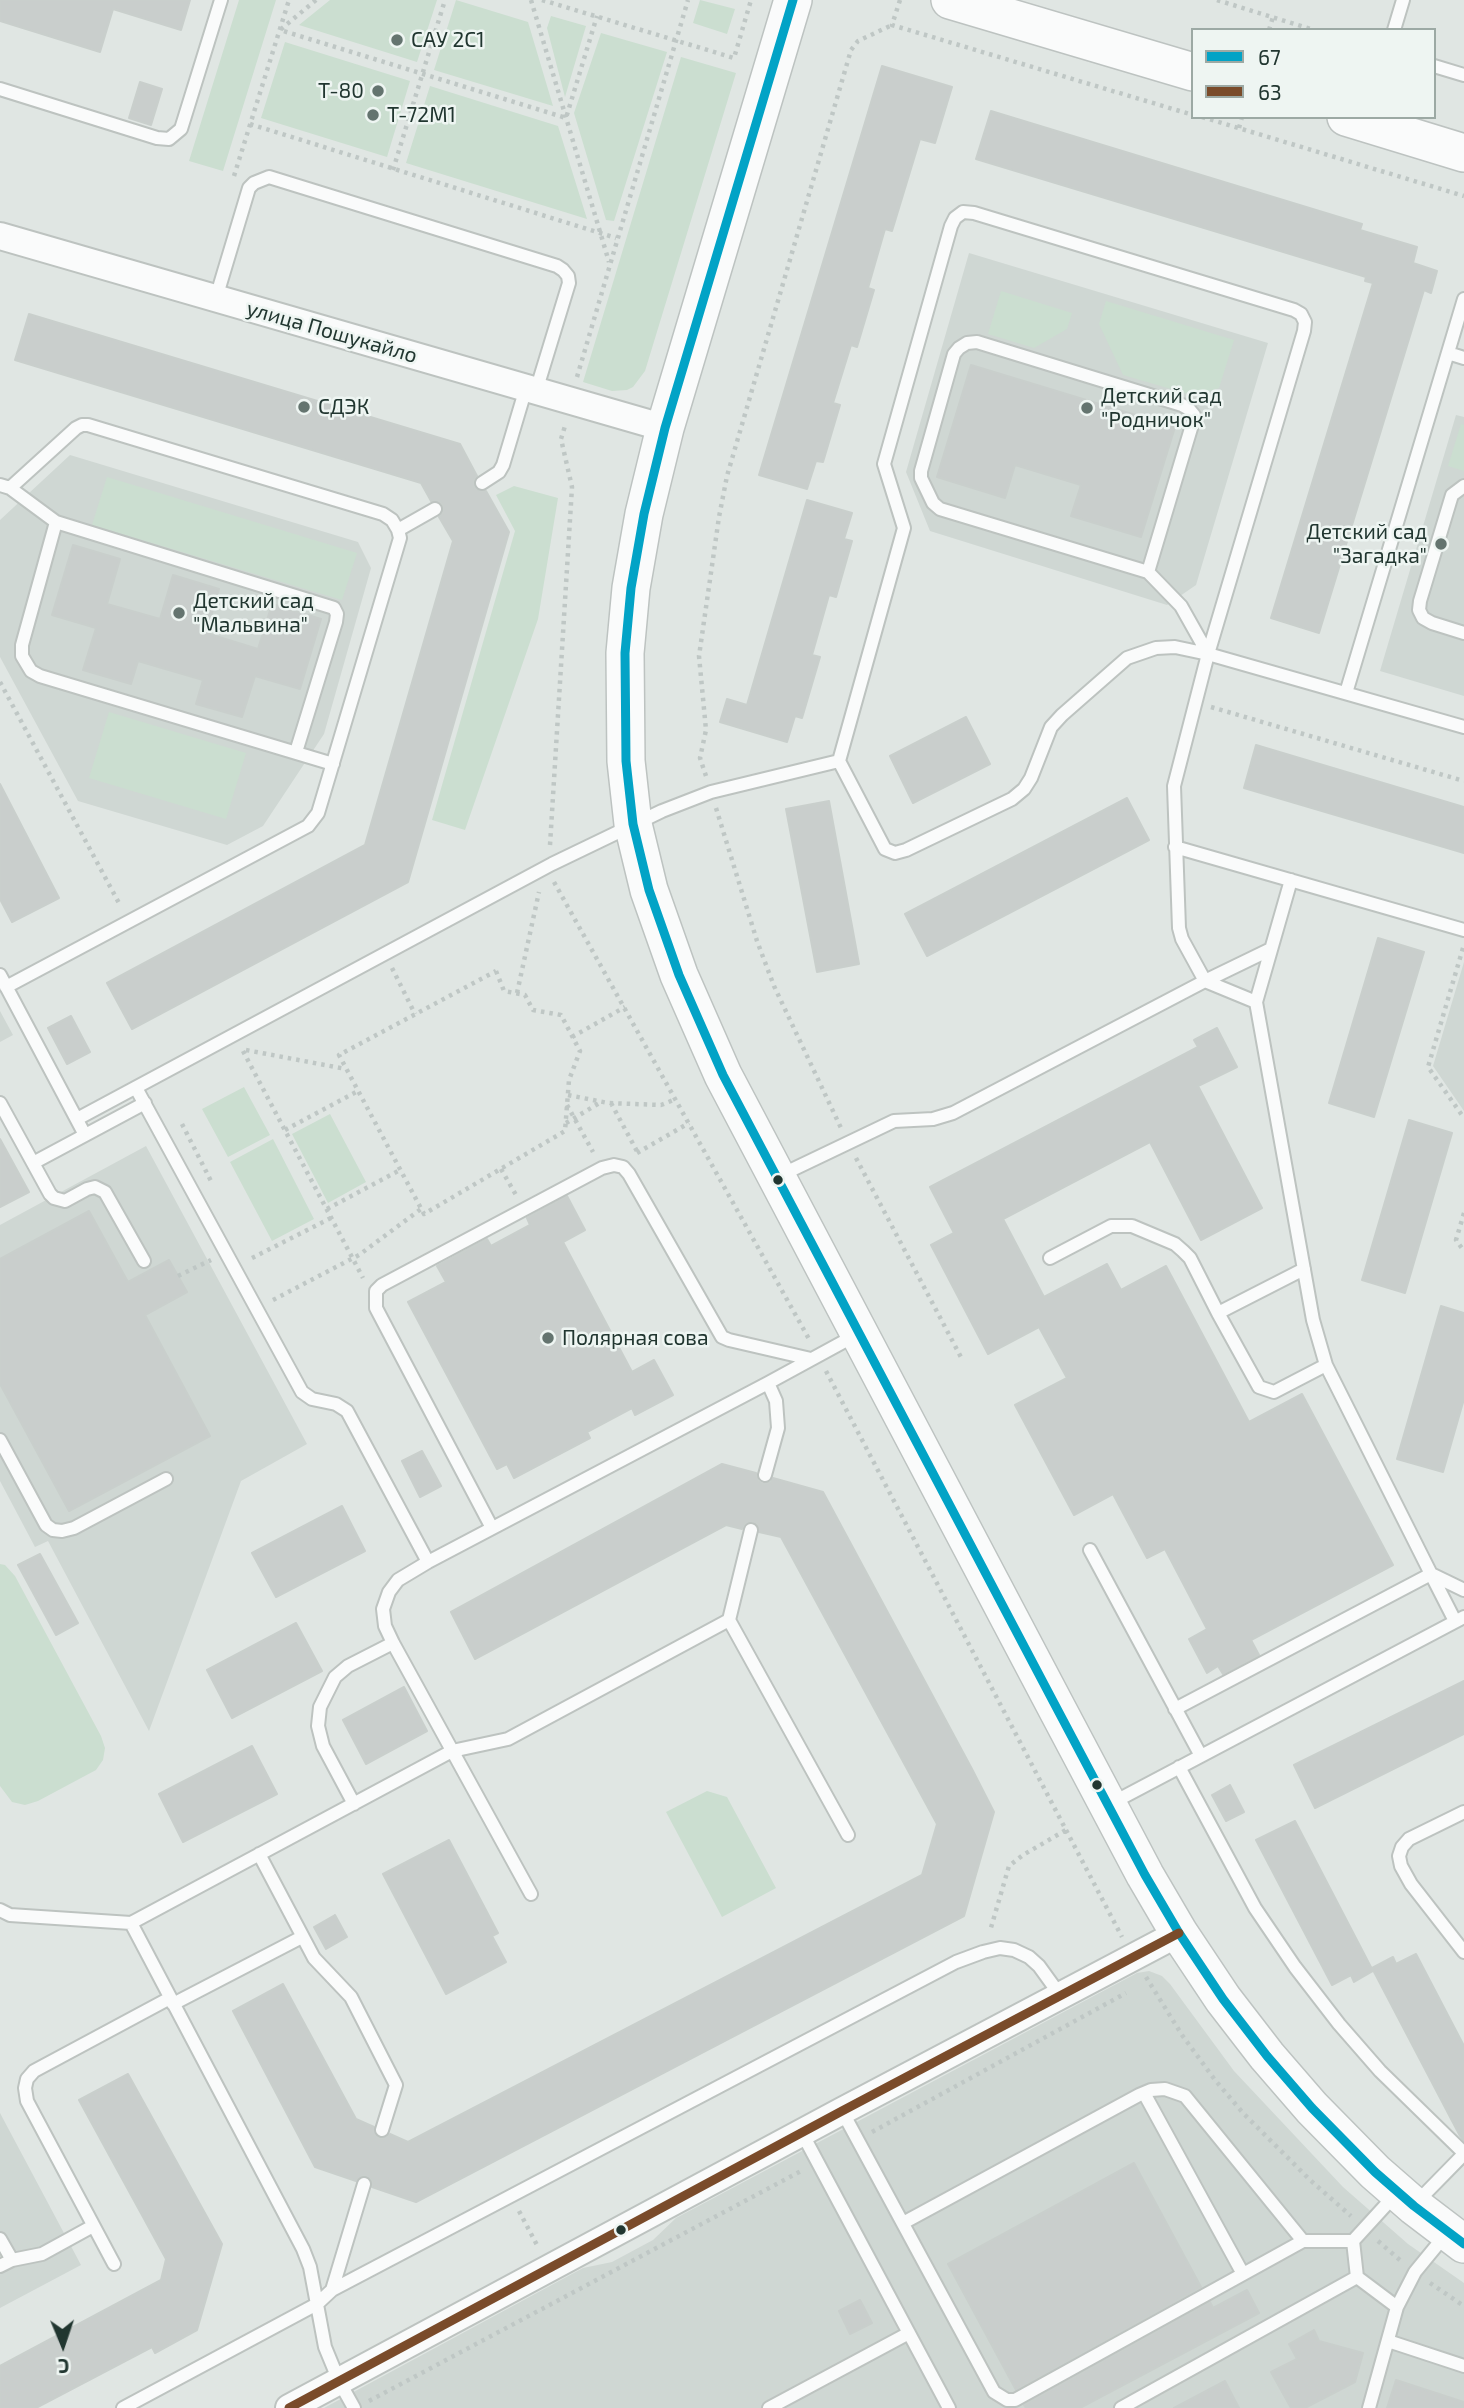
<!DOCTYPE html>
<meta charset="utf-8">
<style>
body{margin:0}
#map{position:relative;width:1464px;height:2408px;overflow:hidden;background:#e0e6e3;font-family:"Exo 2",sans-serif}
canvas{display:block}
.legend{position:absolute;left:1191px;top:28px;width:245px;height:91px;box-sizing:border-box;background:#eef5f2;border:2px solid #9ca9a4;margin:0;padding:9px 12px;list-style:none;font-size:21px;color:#213630}
.legend li{display:flex;align-items:center;gap:14px;height:35px}
.legend b{width:35px;border:2px solid #9ca9a4}
.north{position:absolute;left:28px;top:2310px;width:70px;height:70px;-webkit-text-stroke:5px #eef5f2;paint-order:stroke;rotate:178deg;font-size:19px;font-weight:700;line-height:28px;text-align:center;color:#213630}
.north::after{content:'';display:block;margin:auto;width:24px;height:32px;background:#213630;clip-path:polygon(50% 0,100% 100%,50% 72%,0 100%)}
</style>
<div id="map">
<canvas width="1464" height="2408"></canvas>
<ul class="legend">
<li><b style="height:9px;background:#02a3c6"></b>67</li>
<li><b style="height:9px;background:#7a4b2a"></b>63</li>
</ul>
<div class="north">С</div>
</div>
<script>
const c = document.querySelector('canvas').getContext('2d');
c.lineJoin = 'round';
function fillPath(path, color) {
  c.fillStyle = color;
  c.fill(path, 'evenodd');
}
function poly(rows) {
  const path = new Path2D();
  for (const r of rows) {
    path.moveTo(r[0], r[1]);
    for (let i = 2; i < r.length; i += 2) path.lineTo(r[i], r[i + 1]);
  }
  return path;
}
function strokePath(path, color, width, dash) {
  c.strokeStyle = color;
  c.lineWidth = width;
  c.lineCap = dash ? 'butt' : 'round';
  c.setLineDash(dash || []);
  c.stroke(path);
}
function drawText(font, color, halo, rows, align = 'center') {
  c.font = font + ' "Exo 2",sans-serif';
  c.lineWidth = 5;
  c.setLineDash([]);
  c.textBaseline = 'middle';
  c.strokeStyle = halo;
  c.fillStyle = color;
  for (const [text, x, y, turn = 0] of rows) {
    c.save();
    c.translate(x, y);
    c.rotate((+turn || 0) * Math.PI / 180);
    c.textAlign = isNaN(turn) ? turn : align;
    if (halo) c.strokeText(text, 0, 0);
    c.fillText(text, 0, 0);
    c.restore();
  }
}
const built = poly([
 [969,253,1268,343,1196,585,1167,605,930,531,906,472],
 [1456,415,1464,417,1464,696,1380,671],
 [70,455,358,542,371,568,324,734,263,826,227,845,78,801,0,657,0,520],
 [1464,962,1464,1111,1433,1066],
 [0,1011,13,1035,0,1042],
 [146,1146,307,1444,241,1481,149,1731,48,1541,35,1547,0,1481,0,1225],
 [1149,1971,1162,1976,1170,1984,1234,2071,1343,2187,1408,2244,1464,2283,1464,2408,324,2408,583,2268,612,2262,653,2240,676,2218,1137,1973],
 [0,2113,81,2265,0,2308]
]);
const green = poly([
 [239,0,276,0,223,171,189,161],
 [330,0,437,0,417,62,299,25],
 [456,0,528,22,553,106,434,70],
 [700,0,735,9,727,34,693,23],
 [551,16,586,26,565,97,547,28],
 [601,33,667,52,614,221,606,220,574,113],
 [285,42,410,81,387,157,261,118],
 [681,57,736,73,645,371,633,387,627,390,612,391,583,382],
 [430,86,558,126,587,219,406,163],
 [1001,291,1072,313,1067,329,1034,348,988,334],
 [1106,301,1234,340,1219,388,1195,396,1123,375,1099,324],
 [1461,424,1464,425,1464,471,1448,466],
 [107,477,357,553,342,600,92,525],
 [514,486,558,498,538,619,465,830,432,820,515,531,496,495],
 [109,712,246,753,226,819,89,778],
 [244,1087,270,1135,228,1157,202,1109],
 [330,1114,366,1182,328,1203,292,1134],
 [273,1139,314,1219,272,1241,230,1162],
 [0,1564,5,1565,15,1576,101,1736,105,1748,103,1760,96,1770,38,1801,25,1805,12,1802,0,1786],
 [707,1791,727,1797,776,1888,722,1917,666,1812]
]);
const building = poly([
 [0,0,190,0,181,30,113,9,100,52,0,21,0,0],
 [882,66,952,87,935,143,920,139,892,231,885,229,868,288,874,290,857,347,851,345,833,403,840,405,823,462,816,461,807,489,759,475,882,66],
 [140,82,162,89,151,125,129,118,140,82],
 [991,111,1362,224,1360,230,1417,247,1413,263,1437,271,1431,293,1424,290,1319,633,1271,618,1373,283,1365,281,1366,277,976,159,991,111],
 [29,314,460,444,477,476,474,480,474,487,479,491,486,491,509,532,408,882,132,1029,107,983,365,845,453,541,439,517,443,513,443,505,439,501,431,501,421,483,15,360,29,314],
 [971,365,1175,427,1141,537,1071,516,1081,485,1015,465,1005,498,937,477,971,365],
 [807,500,852,513,844,539,852,541,836,597,829,595,812,655,820,657,802,718,795,716,787,742,720,722,727,699,747,705,807,500],
 [73,545,120,559,107,604,160,619,173,575,219,589,206,633,258,649,272,604,321,619,300,689,255,676,242,717,196,704,203,680,138,661,131,684,83,670,96,628,52,615,73,545],
 [966,717,990,764,913,803,890,756,966,717],
 [1256,745,1464,807,1464,853,1244,788,1256,745],
 [0,784,59,898,12,922,0,899,0,784],
 [1127,798,1149,840,927,956,905,914,1127,798],
 [829,801,859,964,817,972,786,809,829,801],
 [1378,938,1424,952,1374,1117,1329,1103,1378,938],
 [71,1016,90,1052,67,1064,48,1028,71,1016],
 [1217,1028,1237,1067,1198,1086,1262,1208,1201,1240,1150,1142,1003,1219,1044,1297,1107,1264,1121,1290,1166,1266,1249,1422,1302,1394,1393,1565,1251,1640,1259,1655,1223,1674,1218,1666,1207,1673,1189,1639,1207,1629,1165,1549,1147,1558,1113,1494,1074,1515,1015,1405,1067,1378,1039,1327,988,1354,931,1245,954,1233,930,1187,1198,1047,1194,1040,1217,1028],
 [1409,1120,1452,1133,1405,1293,1362,1280,1409,1120],
 [0,1139,29,1192,0,1207,0,1139],
 [567,1196,585,1230,563,1242,632,1372,654,1360,673,1395,635,1415,632,1408,587,1432,590,1438,514,1478,507,1464,497,1469,408,1302,446,1282,437,1266,487,1239,491,1246,530,1225,527,1218,567,1196],
 [89,1211,128,1282,169,1260,187,1292,145,1315,210,1436,69,1511,0,1384,0,1259,89,1211],
 [1441,1306,1464,1313,1464,1399,1443,1472,1397,1459,1441,1306],
 [422,1451,441,1486,420,1497,402,1461,422,1451],
 [722,1464,756,1473,758,1481,763,1484,771,1482,773,1478,823,1492,972,1769,994,1812,964,1916,416,2202,372,2187,372,2181,367,2176,361,2176,356,2181,315,2167,233,2011,283,1984,356,2119,374,2127,374,2133,379,2138,385,2138,390,2134,408,2142,922,1875,937,1824,781,1537,759,1532,757,1524,752,1521,745,1524,742,1529,726,1525,475,1659,451,1612,722,1464],
 [342,1506,365,1551,276,1597,252,1553,342,1506],
 [40,1554,78,1623,56,1635,18,1565,40,1554],
 [296,1623,322,1671,232,1718,207,1670,296,1623],
 [1464,1681,1464,1734,1315,1808,1294,1765,1464,1681],
 [404,1687,427,1731,366,1764,343,1720,404,1687],
 [252,1746,277,1794,183,1842,159,1794,252,1746],
 [1230,1785,1244,1812,1226,1821,1212,1795,1230,1785],
 [1295,1821,1373,1971,1354,1982,1351,1975,1332,1985,1256,1840,1295,1821],
 [449,1840,498,1933,492,1936,506,1962,446,1994,383,1874,449,1840],
 [335,1915,347,1937,326,1949,314,1927,335,1915],
 [1416,1954,1464,2046,1464,2141,1460,2136,1372,1968,1393,1957,1396,1964,1416,1954],
 [128,2074,222,2244,197,2330,155,2353,152,2347,36,2408,0,2408,0,2366,161,2280,166,2259,79,2100,128,2074],
 [1134,2163,1201,2287,1016,2390,948,2264,1134,2163],
 [1247,2290,1259,2313,1080,2408,1026,2408,1024,2405,1210,2302,1213,2308,1247,2290],
 [860,2300,872,2323,850,2334,839,2311,860,2300],
 [1314,2330,1319,2341,1363,2353,1355,2382,1305,2408,1291,2408,1271,2372,1297,2359,1289,2344,1314,2330],
 [1396,2380,1464,2402,1464,2408,1387,2408,1396,2380],
 [1225,2381,1239,2408,1174,2408,1225,2381]
]);
const path = poly([
 [316,0,280,30,566,118,597,16],
 [531,0,609,262],
 [542,0,734,58,751,0],
 [900,0,892,25,1193,115],
 [1217,0,1314,30],
 [1269,30,1273,17],
 [1202,117,1464,196],
 [250,124,616,238],
 [1239,128,1242,117],
 [393,170,445,0],
 [234,176,289,0],
 [577,377,688,0],
 [0,682,120,905],
 [1211,707,1464,781],
 [706,776,700,758,706,730,699,656,719,517,727,476,851,50,858,41,892,25],
 [716,808,757,941,774,986,841,1128],
 [550,845,572,487,561,439,565,426],
 [554,882,809,1339],
 [1463,948,1428,1067,1464,1118],
 [392,968,415,1014],
 [496,971,504,991,525,995,533,1010,561,1015,580,1051,569,1080,565,1131,424,1214,339,1055,496,971],
 [517,993,539,892],
 [572,1037,625,1007],
 [246,1050,346,1069],
 [243,1051,363,1278],
 [568,1095,608,1103,661,1105,676,1099],
 [611,1103,639,1155],
 [567,1105,593,1152],
 [566,1123,601,1102],
 [182,1124,212,1183],
 [285,1130,358,1091],
 [637,1153,689,1123],
 [856,1158,963,1361],
 [501,1169,516,1195],
 [327,1209,400,1170],
 [1464,1213,1456,1240,1464,1251],
 [252,1258,331,1218],
 [178,1276,211,1260],
 [273,1300,359,1255,421,1209],
 [826,1371,1066,1830,1023,1855,1009,1866,990,1931],
 [1066,1830,1122,1937],
 [1146,1977,1182,2035,1215,2080,1243,2113,1310,2180,1351,2216],
 [872,2132,1126,1993],
 [519,2211,538,2247],
 [1378,2241,1401,2261],
 [1430,2283,1464,2306],
 [369,2401,803,2170]
]);
const lane = poly([
 [1394,30,1403,0],
 [1434,66,1464,75],
 [0,89,157,138,169,139,181,129,221,0],
 [216,298,249,188,254,183,269,177,557,266,563,270,568,276,569,283,536,391],
 [977,342,1182,405,1189,409,1194,415,1192,425,1148,572,940,509,933,503,921,478,921,471,954,354,959,348,967,343,977,342],
 [1448,353,1464,358],
 [482,483,499,472,503,465,526,388],
 [0,485,10,488,76,428,82,425,88,425,383,514,392,520,398,530,400,538,318,813,308,826,6,987],
 [1464,486,1452,495,1420,601,1419,610,1423,618,1432,623,1464,633],
 [10,488,56,522,22,645,22,656,31,671,40,676,333,764],
 [56,522,334,608,337,614,336,622,296,752],
 [398,530,435,509],
 [1148,572,1181,606,1208,654],
 [1346,693,1464,299],
 [1175,847,1464,930],
 [1271,949,1205,981,1256,1002,1313,1320,1326,1365,1431,1574,1464,1590],
 [0,975,85,1135],
 [1256,1002,1291,880],
 [136,1088,302,1392,312,1399,336,1404,347,1411,428,1562],
 [0,1103,50,1194,54,1198,65,1201,87,1189,95,1187,105,1192,144,1261],
 [77,1119,552,864,662,811,711,792,839,761],
 [33,1163,145,1103],
 [781,1175,894,1121,933,1119,953,1113,1205,981,1182,939,1179,928,1174,786,1208,654,1304,331,1305,322,1301,314,1294,310,974,213,963,212,955,218,951,226,884,464,904,528,839,761,885,849,895,853,906,850,1012,799,1024,789,1031,778,1051,727,1062,715,1127,658,1156,648,1175,647,1208,654,1464,727],
 [1050,1258,1111,1226,1132,1226,1175,1244,1183,1251,1190,1258,1218,1313,1304,1269],
 [1218,1313,1259,1387,1274,1392,1326,1365],
 [0,1440,46,1525,53,1530,62,1531,74,1528,166,1479],
 [765,1475,778,1428,776,1401,768,1383],
 [492,1528,376,1308,376,1291,382,1285,602,1168,614,1165,623,1167,629,1174,722,1337,729,1340,811,1359],
 [751,1530,729,1620,848,1835],
 [1090,1550,1201,1756],
 [1175,1709,1431,1574,1455,1621],
 [1179,1767,1255,1908,1295,1967,1339,2024,1380,2071,1464,2153],
 [1112,1803,1464,1617],
 [354,1804,323,1746,318,1726,320,1707,335,1677,348,1666,393,1643],
 [1464,1812,1409,1839,1402,1847,1399,1856,1401,1866,1411,1884,1464,1952],
 [259,1854,314,1958,351,1997,396,2085,382,2130],
 [531,1894,393,1643,385,1626,383,1609,389,1592,398,1580,428,1562,768,1383,856,1335],
 [0,1910,10,1915,131,1923,452,1751,508,1739,729,1620],
 [131,1923,303,2249,310,2267,325,2347,339,2381,354,2408],
 [173,2004,302,1937],
 [1144,2093,1243,2274],
 [842,2111,994,2392,1007,2400,1015,2400,1303,2241,1353,2241,1357,2277,1397,2307,1415,2272,1447,2233],
 [802,2133,949,2408],
 [1416,2203,1464,2154],
 [903,2223,1139,2095,1151,2090,1165,2089,1185,2096,1303,2241],
 [0,2239,12,2260],
 [1353,2241,1395,2195],
 [114,2264,27,2101,25,2088,27,2079,34,2071,170,1998],
 [0,2266,12,2260,42,2254,93,2226],
 [332,2290,364,2184],
 [1388,2341,1464,2366],
 [123,2408,317,2304,332,2290,956,1962,983,1952,1000,1948,1014,1950,1029,1957,1039,1966,1060,1995],
 [769,2408,909,2333],
 [1121,2408,1357,2277],
 [1369,2408,1397,2307]
]);
const street = poly([
 [0,236,665,428],
 [289,2408,842,2111,1179,1933]
]);
const secondary = poly([
 [793,0,665,428,644,514,631,588,625,653,626,761,633,824,649,890,679,975,723,1075,1054,1703,1145,1875,1179,1933,1223,1999,1267,2056,1312,2108,1375,2172,1414,2206,1464,2244],
 [950,0,1193,72],
 [1346,117,1464,153]
]);
const bus1 = poly([
 [793,0,665,428,644,514,631,588,625,653,626,761,633,824,649,890,679,975,723,1075,1054,1703,1145,1875,1179,1933,1223,1999,1267,2056,1312,2108,1375,2172,1414,2206,1464,2244]
]);
const bus2 = poly([
 [289,2408,842,2111,1179,1933]
]);
const markers = [
 [397,40,7,"#64746f"],
 [378,91,7,"#64746f"],
 [373,115,7,"#64746f"],
 [304,407,7,"#64746f"],
 [1087,408,7,"#64746f"],
 [1441,544,7,"#64746f"],
 [179,613,7,"#64746f"],
 [778,1180,6,"#213630"],
 [548,1338,7,"#64746f"],
 [1097,1785,6,"#213630"],
 [621,2230,6,"#213630"]
];
const poiNames = [
 ["САУ 2С1",411,40],
 ["Т-80",364,91,"right"],
 ["Т-72М1",387,115],
 ["Детский сад",1101,396],
 ["\"Родничок\"",1101,420],
 ["СДЭК",318,407],
 ["Детский сад",1427,532,"right"],
 ["\"Загадка\"",1427,556,"right"],
 ["Детский сад",193,601],
 ["\"Мальвина\"",193,625],
 ["Полярная сова",562,1338]
];
const streetNames = [
 ["улица Пошукайло",332,332,16]
];
fillPath(built, '#cfd7d3');
fillPath(green, '#cbded0');
fillPath(building, '#c9cecc');
strokePath(building, '#c9cfcc', 2);
strokePath(lane, '#bdc3c0', 16);
strokePath(street, '#bdc3c0', 30);
strokePath(secondary, '#bdc3c1', 40);
strokePath(path, '#bfc7c5', 4.5, [3.5, 5]);
strokePath(lane, '#fafbfb', 12);
strokePath(street, '#fafbfb', 26);
strokePath(secondary, '#fafbfb', 37);
strokePath(bus1, '#02a3c6', 9);
strokePath(bus2, '#7a4b2a', 9);
for (const [x, y, r, color] of markers) {
  const dot = new Path2D();
  dot.arc(x, y, r, 0, 2 * Math.PI);
  c.fillStyle = color;
  c.fill(dot);
  strokePath(dot, '#eef5f2', 2.5);
}
drawText('21px', '#213630', '#eef5f2', poiNames, 'left');
drawText('21px', '#213630', '#eef5f2', streetNames);
</script>
